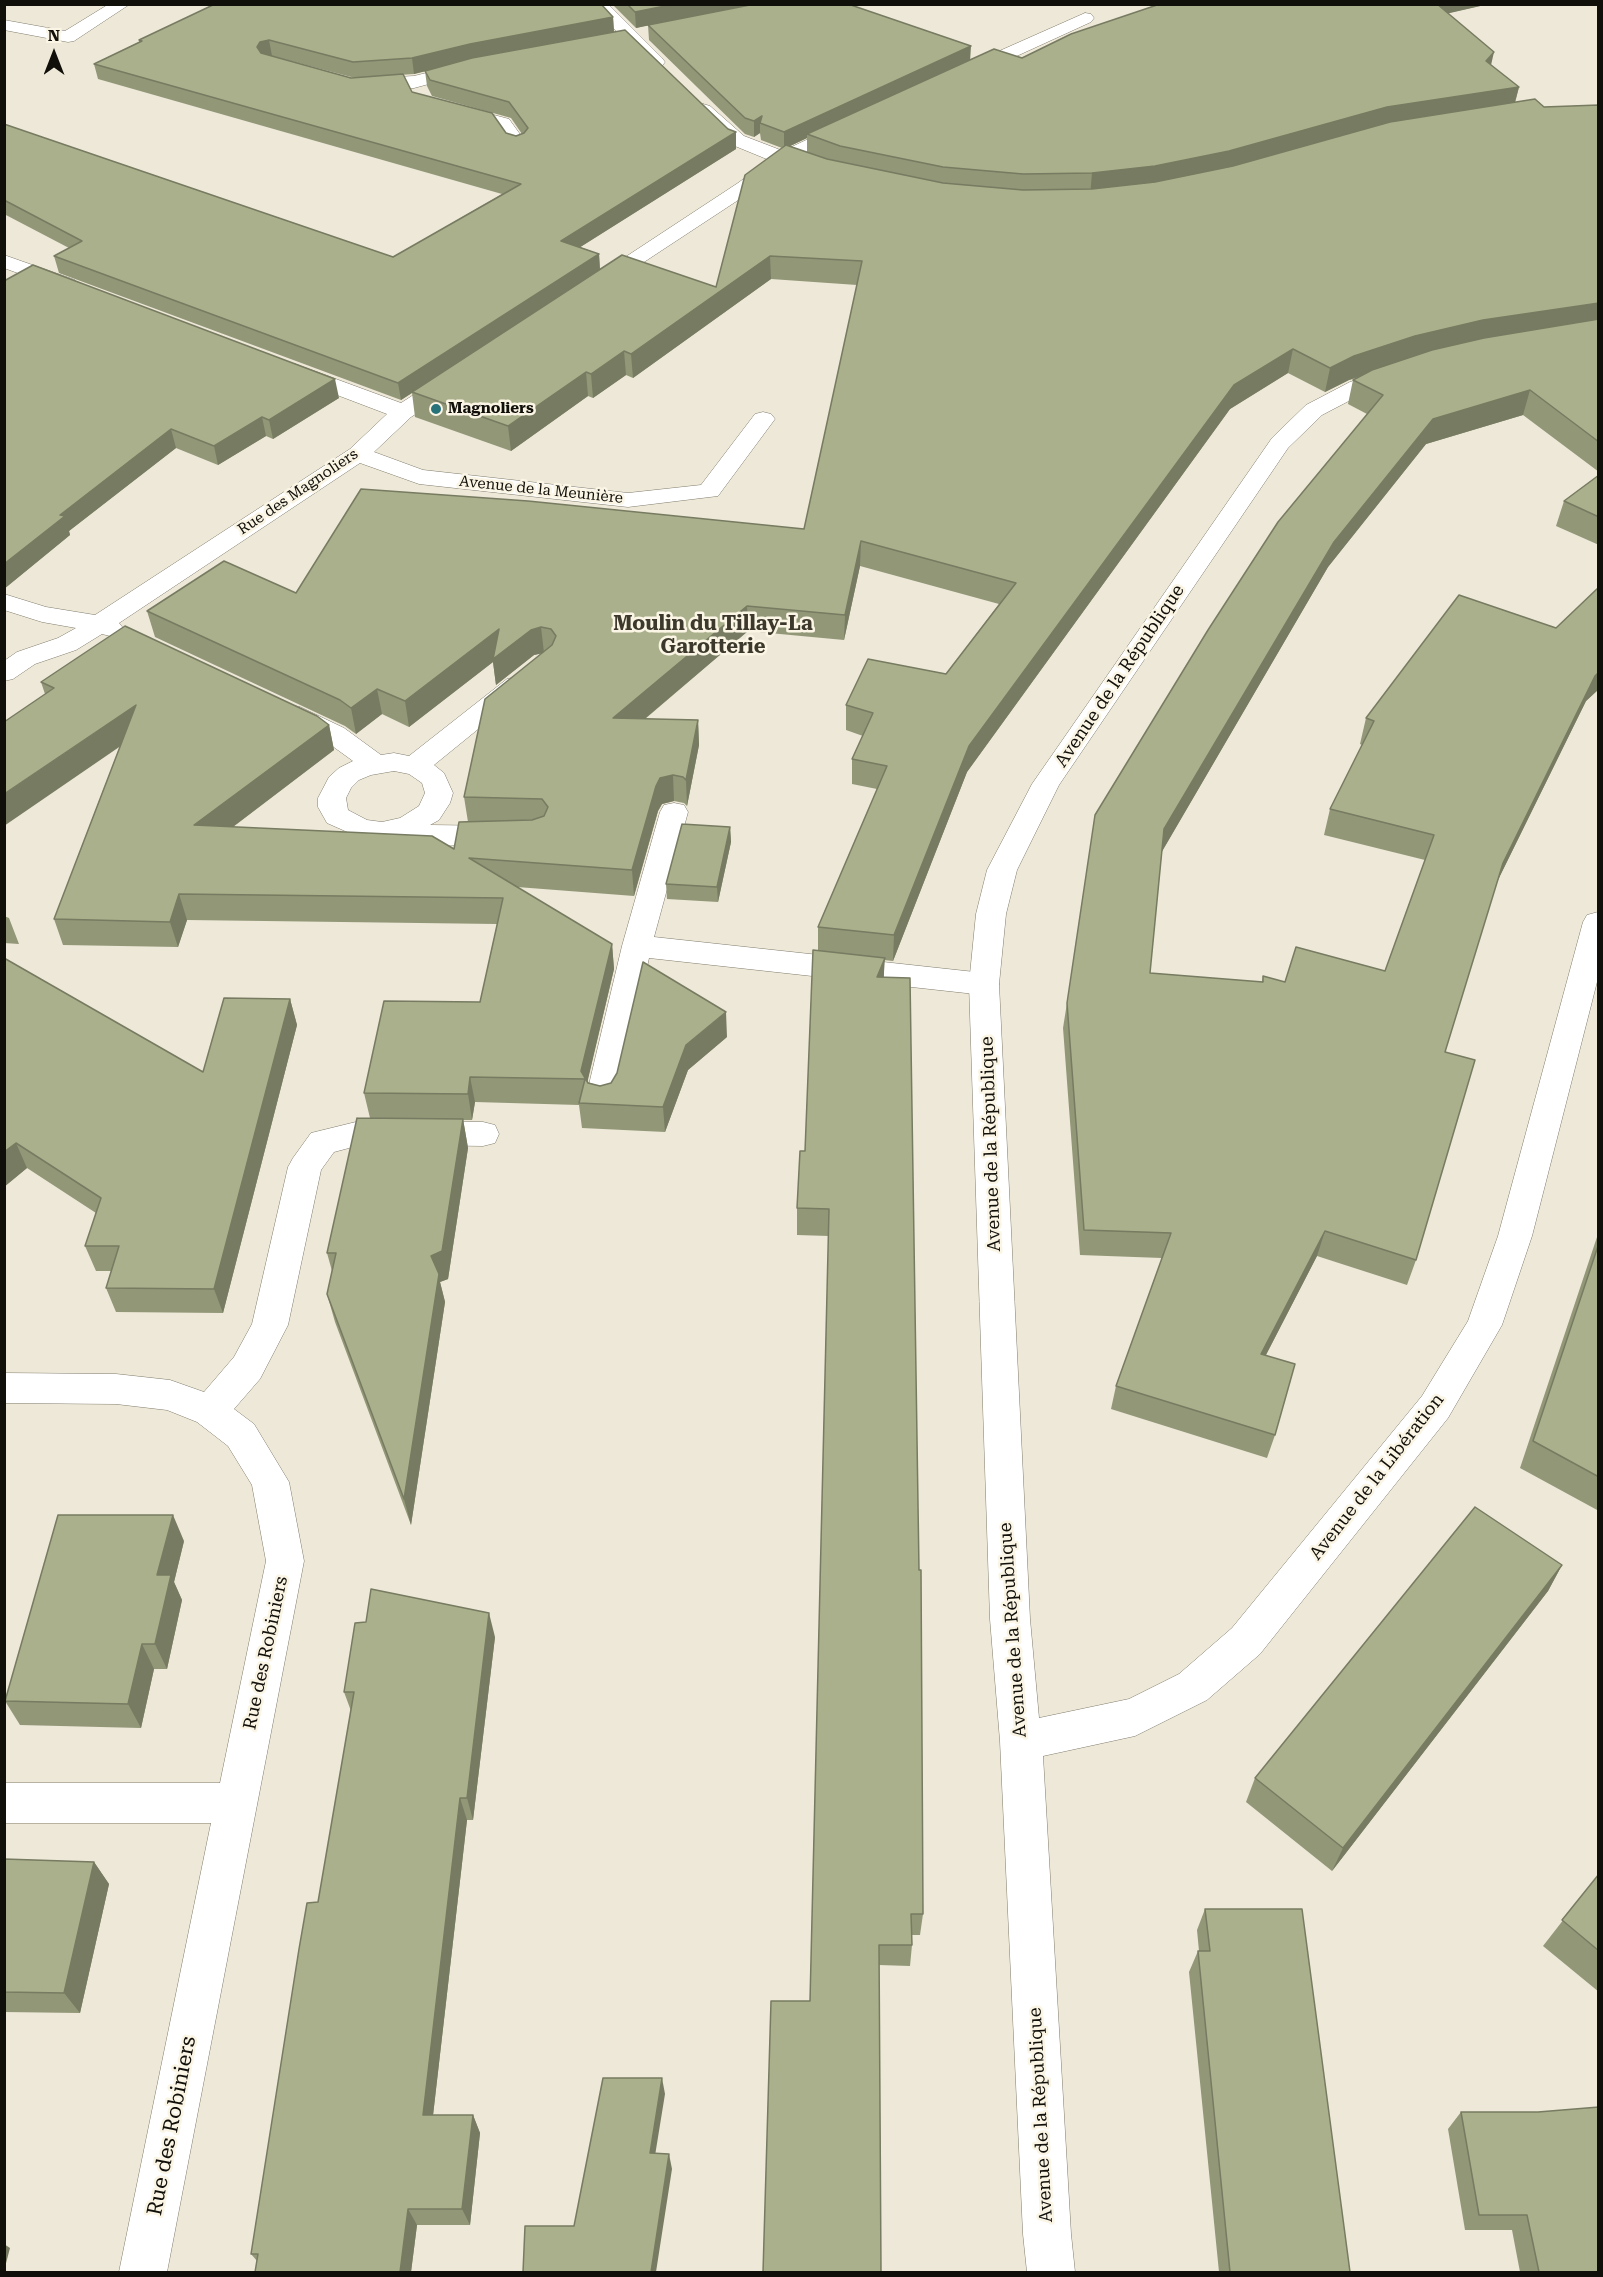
<!DOCTYPE html>
<meta charset="utf-8">
<style>
body{margin:0}
#map{position:relative;width:1603px;height:2277px;overflow:hidden;background:#ede8d7;font-family:"Roboto Serif",serif}
canvas{display:block}
.frame{position:absolute;inset:0;border:6px solid #110f0a;pointer-events:none}
.north{position:absolute;left:24px;top:24px;width:60px;height:60px;-webkit-text-stroke:4px #faf5e4;paint-order:stroke;rotate:0deg;font-size:16px;font-weight:700;line-height:24px;text-align:center;color:#110f0a}
.north::after{content:'';display:block;margin:auto;width:21px;height:27px;background:#110f0a;clip-path:polygon(50% 0,100% 100%,50% 72%,0 100%)}
</style>
<div id="map">
<canvas width="1603" height="2277"></canvas>
<div class="frame"></div>
<div class="north">N</div>
</div>
<script>
const c = document.querySelector('canvas').getContext('2d');
c.lineJoin = 'round';
function poly(rows) {
  const path = new Path2D();
  for (const r of rows) {
    path.moveTo(r[0], r[1]);
    for (let i = 2; i < r.length; i += 2) path.lineTo(r[i], r[i + 1]);
  }
  return path;
}
function strokePath(path, color, width, dash) {
  c.strokeStyle = color;
  c.lineWidth = width;
  c.lineCap = dash ? 'butt' : 'round';
  c.setLineDash(dash || []);
  c.stroke(path);
}
function fillPath(path, color) {
  c.fillStyle = color;
  c.fill(path, 'evenodd');
}
function drawText(font, color, halo, rows, align = 'center') {
  c.font = font + ' "Roboto Serif",serif';
  c.lineWidth = 5;
  c.setLineDash([]);
  c.textBaseline = 'middle';
  c.strokeStyle = halo;
  c.fillStyle = color;
  for (const [text, x, y, turn = 0] of rows) {
    c.save();
    c.translate(x, y);
    c.rotate((+turn || 0) * Math.PI / 180);
    c.textAlign = isNaN(turn) ? turn : align;
    if (halo) c.strokeText(text, 0, 0);
    c.fillText(text, 0, 0);
    c.restore();
  }
}
const service = poly([
 [109,4,130,4,74,41,68,42,4,30,4,20,65,31,109,4],
 [674,803,684,805,688,812,654,937,984,973,995,976,999,984,995,992,984,995,649,958,618,1097,613,1106,602,1109,591,1106,586,1097,622,946,660,812,664,805,674,803]
]);
const minor = poly([
 [590,4,608,4,662,58,665,62,662,66,650,66,590,4],
 [1085,13,1091,14,1094,18,1091,22,973,76,961,76,958,72,961,68,1085,13],
 [471,62,477,63,480,67,477,71,414,88,362,91,355,89,353,85,355,81,362,79,414,76,471,62],
 [703,104,710,106,744,136,783,151,840,124,854,124,857,128,854,132,800,158,810,165,807,169,800,171,785,166,752,191,606,287,599,289,592,287,588,283,592,279,738,183,769,160,730,144,694,110,696,106,703,104],
 [456,105,509,119,527,144,524,148,517,150,510,148,495,127,449,115,447,111,449,107,456,105],
 [4,255,75,280,78,285,75,290,67,291,4,268,4,255],
 [295,364,401,403,443,376,451,374,459,376,462,381,459,386,411,417,374,452,423,470,628,493,701,485,755,414,763,412,771,414,775,419,718,496,628,507,419,484,360,463,119,623,123,628,119,634,110,636,102,634,76,650,35,664,13,679,4,681,4,661,17,652,58,638,76,628,42,622,4,610,4,594,46,607,95,615,350,449,387,414,287,376,284,371,287,366,295,364],
 [1393,368,1401,370,1404,375,1401,380,1366,392,1322,415,1288,448,1059,785,1017,870,1006,914,999,984,1030,1619,1039,1718,1129,1699,1179,1674,1232,1628,1422,1396,1468,1321,1498,1236,1583,922,1587,915,1598,912,1598,978,1532,1236,1502,1325,1448,1418,1260,1654,1207,1700,1135,1736,1043,1756,1071,2234,1075,2272,1027,2272,1023,2234,1000,1741,990,1619,969,984,976,914,987,870,1032,784,1272,438,1306,405,1350,382,1393,368],
 [516,677,525,679,529,685,525,691,434,765,444,773,453,793,450,803,439,820,430,825,500,826,510,828,514,835,510,842,500,844,437,846,394,838,382,840,361,838,327,823,318,807,318,798,329,777,339,768,353,761,324,740,280,719,276,713,280,707,290,705,300,707,344,728,381,755,394,753,409,756,507,679,516,677],
 [394,771,409,774,422,783,425,793,419,806,400,818,382,822,367,820,348,810,346,798,351,788,359,780,371,775,394,771],
 [364,1120,483,1122,495,1125,499,1134,495,1143,483,1146,364,1144,334,1152,321,1170,288,1325,260,1379,234,1409,254,1424,289,1482,304,1561,167,2272,119,2272,211,1823,4,1823,4,1783,220,1783,266,1561,252,1485,228,1446,197,1422,167,1410,116,1404,4,1403,4,1373,116,1374,170,1380,204,1392,234,1357,252,1324,288,1167,293,1158,311,1133,364,1120]
]);
const wall = poly([
 [612,4,848,4,970,60,1022,58,1160,4,1489,4,1448,13,1491,65,1519,87,1515,103,1544,107,1599,105,1599,472,1523,415,1426,444,1328,567,1162,851,1150,973,1262,982,1263,976,1285,982,1385,971,1425,860,1324,835,1330,809,1362,745,1360,744,1366,718,1556,628,1599,587,1599,689,1586,701,1496,884,1445,1052,1416,1260,1407,1285,1317,1256,1266,1355,1275,1435,1267,1458,1111,1409,1116,1386,1162,1258,1080,1255,1063,1028,1067,1003,1367,414,1348,404,1353,380,1359,377,1349,380,1325,392,1288,373,1230,409,967,772,893,961,884,960,884,978,923,1914,920,1935,912,1935,912,1945,910,1966,879,1965,810,2001,829,1236,797,1235,797,1208,805,1151,818,951,818,927,877,789,852,784,852,759,863,736,846,730,846,705,946,674,999,604,860,566,844,640,748,631,645,719,698,720,699,745,687,806,684,803,674,801,662,804,658,811,634,896,517,887,612,944,614,969,587,1082,600,1086,611,1083,727,1037,688,1070,665,1132,582,1128,579,1105,475,1102,472,1120,370,1118,364,1093,480,1002,497,924,187,920,178,947,63,945,54,919,120,746,45,694,41,682,329,725,334,750,233,827,454,849,468,822,464,797,542,653,534,655,496,685,493,662,409,727,382,714,356,734,345,726,155,637,147,611,804,529,857,285,771,279,633,378,626,375,593,398,588,396,511,451,415,417,412,393,401,400,59,273,54,256,69,248,4,214,4,124,393,257,502,194,98,79,94,64,139,42,139,40,613,17,614,32,736,149,580,247,599,254,600,270,716,287,782,148,761,140,760,133,754,137,745,134,649,40,648,25,636,28],
 [272,56,355,78,414,74,425,71,427,86,432,96,511,118,522,134,516,136,506,133,412,92,351,78],
 [807,138,807,152,790,146],
 [4,281,339,398,273,439,266,436,218,465,176,448,69,531,70,535,4,589],
 [1599,475,1599,545,1556,526,1564,501],
 [730,827,731,842,718,902,667,899,666,884],
 [4,916,9,918,19,944,4,943],
 [4,958,203,1072,290,999,297,1025,223,1313,116,1312,106,1288,111,1271,96,1271,85,1246,96,1213,27,1168,4,1187],
 [463,1119,468,1148,448,1279,440,1282,445,1302,411,1525,335,1322,327,1294,332,1271,327,1253],
 [1599,1231,1599,1511,1520,1468],
 [184,1541,174,1582,182,1600,167,1669,154,1669,141,1728,20,1725,5,1701],
 [1562,1565,1548,1591,1332,1871,1246,1802,1255,1778],
 [495,1637,473,1820,467,1820,433,2115,473,2115,480,2133,470,2225,417,2225,411,2272,255,2272,257,2261,251,2254,318,1902,351,1711,344,1692],
 [4,1859,94,1862,109,1884,80,2013,4,2012],
 [1599,1874,1599,1992,1543,1946],
 [1205,1909,1350,2272,1219,2272,1189,1972,1198,1951,1199,1951,1197,1930],
 [1461,2112,1538,2112,1599,2272,1520,2272,1512,2230,1465,2230,1448,2129]
]);
const shadedWall = poly([
 [675,4,756,4,636,28,635,12],
 [1427,4,1489,4,1424,19],
 [613,17,614,33,472,60,414,74,412,58,470,44],
 [269,40,272,56,263,58,257,47,260,42],
 [971,46,970,62,807,134,807,138,784,149,784,132],
 [1494,52,1489,74,1486,61],
 [1519,87,1513,109,1225,174,1090,196,1092,173,1387,107],
 [762,116,760,123,760,133,754,137,754,121],
 [736,132,736,149,563,258,561,241],
 [599,254,600,271,401,400,398,383],
 [770,256,771,279,633,378,631,354],
 [1599,303,1599,325,1409,360,1349,380,1325,392,1330,368,1354,356,1415,336,1483,320],
 [1293,349,1288,373,1230,409,967,772,893,961,894,935,969,746,1234,385],
 [624,351,626,375,593,398,591,374],
 [586,372,588,396,511,451,508,426],
 [335,379,339,398,273,439,269,420],
 [1530,390,1523,415,1426,444,1328,567,1160,855,1164,829,1334,542,1433,419],
 [262,417,266,436,218,465,214,446],
 [171,429,176,448,69,531,70,535,4,589,4,564,60,515],
 [861,541,860,566,844,640,845,615],
 [747,606,748,631,615,744,613,718],
 [541,627,544,653,534,655,496,685,493,662,409,727,405,701,499,629],
 [1599,672,1599,689,1586,701,1494,888,1503,863,1595,676],
 [377,689,382,714,356,734,351,708],
 [136,705,144,730,4,826,4,794],
 [698,720,699,745,687,806,686,780],
 [329,725,334,750,201,851,194,825],
 [673,775,674,801,662,804,658,811,634,896,632,870,656,786,660,778],
 [730,827,731,842,718,902,717,887],
 [179,894,187,920,178,947,170,922],
 [612,944,614,969,586,1088,585,1079,581,1071],
 [885,958,883,986,877,977],
 [290,999,297,1025,223,1313,214,1289],
 [726,1012,727,1037,688,1070,665,1132,663,1107,686,1045],
 [470,1077,475,1102,472,1120,468,1094],
 [463,1119,468,1148,448,1279,440,1282,445,1302,411,1525,404,1499,431,1256],
 [16,1143,27,1168,4,1187,4,1152],
 [1325,1231,1317,1256,1254,1378,1261,1354],
 [173,1515,184,1541,174,1582,182,1600,167,1669,155,1644,157,1575],
 [1562,1565,1548,1591,1332,1871,1343,1848],
 [489,1613,495,1637,473,1820,467,1798],
 [142,1644,154,1669,141,1728,128,1704],
 [460,1798,467,1820,431,2133,423,2115],
 [94,1862,109,1884,80,2013,64,1993],
 [662,2078,665,2094,653,2168,650,2153],
 [473,2115,480,2133,470,2225,462,2209],
 [669,2154,672,2169,656,2272,651,2272],
 [408,2209,417,2225,411,2272,400,2272],
 [4,2244,10,2248,4,2271]
]);
const building = poly([
 [215,4,601,4,613,17,470,44,412,58,353,62,269,40,260,42,257,47,261,53,351,78,403,74,412,92,492,113,506,133,516,136,524,133,528,128,509,102,430,80,425,71,472,58,625,30,728,129,736,132,561,241,599,254,398,383,54,256,82,241,4,200,4,124,393,257,521,184,94,64,142,41,139,40,215,4],
 [627,4,675,4,635,12,627,4],
 [755,4,848,4,971,46,784,132,760,123,762,116,754,121,745,118,648,25,755,4],
 [1160,4,1437,4,1494,52,1486,61,1519,87,1387,107,1229,151,1155,166,1092,173,1023,174,943,167,840,146,807,134,994,49,1022,58,1071,34,1160,4],
 [1535,99,1544,107,1599,105,1599,303,1483,320,1415,336,1354,356,1330,368,1293,349,1234,385,969,746,894,935,818,927,887,766,852,759,873,713,846,705,868,659,946,674,1016,583,861,541,845,615,747,606,613,718,698,720,686,780,683,777,673,775,660,778,656,786,632,870,469,858,612,944,581,1071,588,1083,600,1086,611,1083,617,1073,643,962,726,1012,686,1045,663,1107,579,1103,585,1079,470,1077,468,1094,364,1093,384,1001,480,1002,503,898,179,894,170,922,54,919,136,705,4,794,4,722,54,688,41,682,125,626,317,716,329,725,194,825,432,836,454,849,459,822,532,820,544,816,548,807,542,799,464,797,485,699,552,645,556,636,551,629,541,627,531,630,493,659,499,629,405,701,377,689,351,708,340,700,147,611,224,561,296,593,361,489,528,501,804,529,862,261,770,256,631,354,624,351,591,374,586,372,508,426,412,392,622,255,716,287,745,175,786,145,827,159,943,183,1023,190,1092,189,1155,182,1233,166,1390,122,1535,99],
 [33,265,335,379,269,420,262,417,214,446,171,429,60,515,65,516,4,564,4,281,33,265],
 [1599,319,1599,442,1530,390,1433,419,1334,542,1164,829,1150,973,1263,982,1263,976,1285,982,1296,947,1385,971,1434,835,1330,809,1374,721,1366,718,1459,595,1556,628,1599,587,1599,672,1595,676,1503,863,1445,1052,1475,1060,1416,1260,1325,1231,1261,1354,1295,1364,1275,1435,1116,1386,1171,1233,1084,1230,1067,1003,1095,815,1208,630,1278,522,1383,395,1353,380,1372,370,1432,350,1484,338,1599,319],
 [1599,475,1599,517,1564,501,1599,475],
 [682,824,730,827,717,887,666,884,682,824],
 [813,950,885,958,877,977,910,978,919,1570,921,1570,923,1914,911,1914,912,1945,879,1945,881,2272,763,2272,771,2001,810,2001,829,1209,797,1208,800,1151,805,1151,813,950],
 [4,958,203,1072,224,998,290,999,214,1289,106,1288,119,1246,85,1246,101,1198,16,1143,4,1152,4,958],
 [357,1118,463,1119,442,1251,431,1256,439,1274,404,1499,327,1294,336,1253,327,1253,357,1118],
 [1599,1243,1599,1477,1533,1441,1599,1243],
 [1475,1507,1562,1565,1343,1848,1255,1778,1475,1507],
 [58,1515,173,1515,157,1575,171,1575,155,1644,142,1644,128,1704,5,1701,58,1515],
 [371,1589,489,1613,467,1798,460,1798,423,2115,473,2115,462,2209,408,2209,400,2272,255,2272,258,2254,251,2254,299,1949,307,1903,318,1902,354,1692,344,1692,355,1623,366,1622,371,1589],
 [4,1859,94,1862,64,1993,4,1992,4,1859],
 [1599,1874,1599,1951,1562,1920,1599,1874],
 [1205,1909,1302,1909,1350,2272,1230,2272,1198,1951,1210,1951,1205,1909],
 [603,2078,662,2078,650,2153,669,2154,651,2272,523,2272,525,2226,574,2226,603,2078],
 [1599,2107,1599,2272,1539,2272,1527,2215,1479,2215,1461,2112,1538,2112,1599,2107]
]);
const markers = [
 [436,409,6,"#28727a"]
];
const farPoinames = [
 ["Magnoliers",448,409]
];
const farStreetnames = [
 ["Avenue de la Meunière",541,490,6],
 ["Rue des Magnoliers",298,492,-34]
];
const streetNames = [
 ["Avenue de la République",1120,676,-56],
 ["Avenue de la République",991,1144,-92],
 ["Avenue de la Libération",1377,1477,-52],
 ["Avenue de la République",1013,1630,-94],
 ["Rue des Robiniers",266,1653,-78],
 ["Avenue de la République",1041,2115,-93]
];
const farDistrictnames = [
 ["Moulin du Tillay-La",713,624],
 ["Garotterie",713,647]
];
const nearStreetnames = [
 ["Rue des Robiniers",172,2126,-79]
];
strokePath(service, '#817c6d', 1);
strokePath(minor, '#817c6d', 1);
fillPath(service, '#fff');
fillPath(minor, '#fff');
fillPath(wall, '#929778');
fillPath(shadedWall, '#777b61');
fillPath(building, '#aab08b');
strokePath(building, '#777b61', 1.5);
for (const [x, y, r, color] of markers) {
  const dot = new Path2D();
  dot.arc(x, y, r, 0, 2 * Math.PI);
  c.fillStyle = color;
  c.fill(dot);
  strokePath(dot, '#faf5e4', 2);
}
drawText('bold 15px', '#110f0a', '#faf5e4', farPoinames, 'left');
drawText('15px', '#110f0a', '#faf5e4', farStreetnames);
drawText('18px', '#110f0a', '#faf5e4', streetNames);
drawText('bold 20px', '#3c382b', '#faf5e4', farDistrictnames);
drawText('21px', '#110f0a', '#faf5e4', nearStreetnames);
</script>
